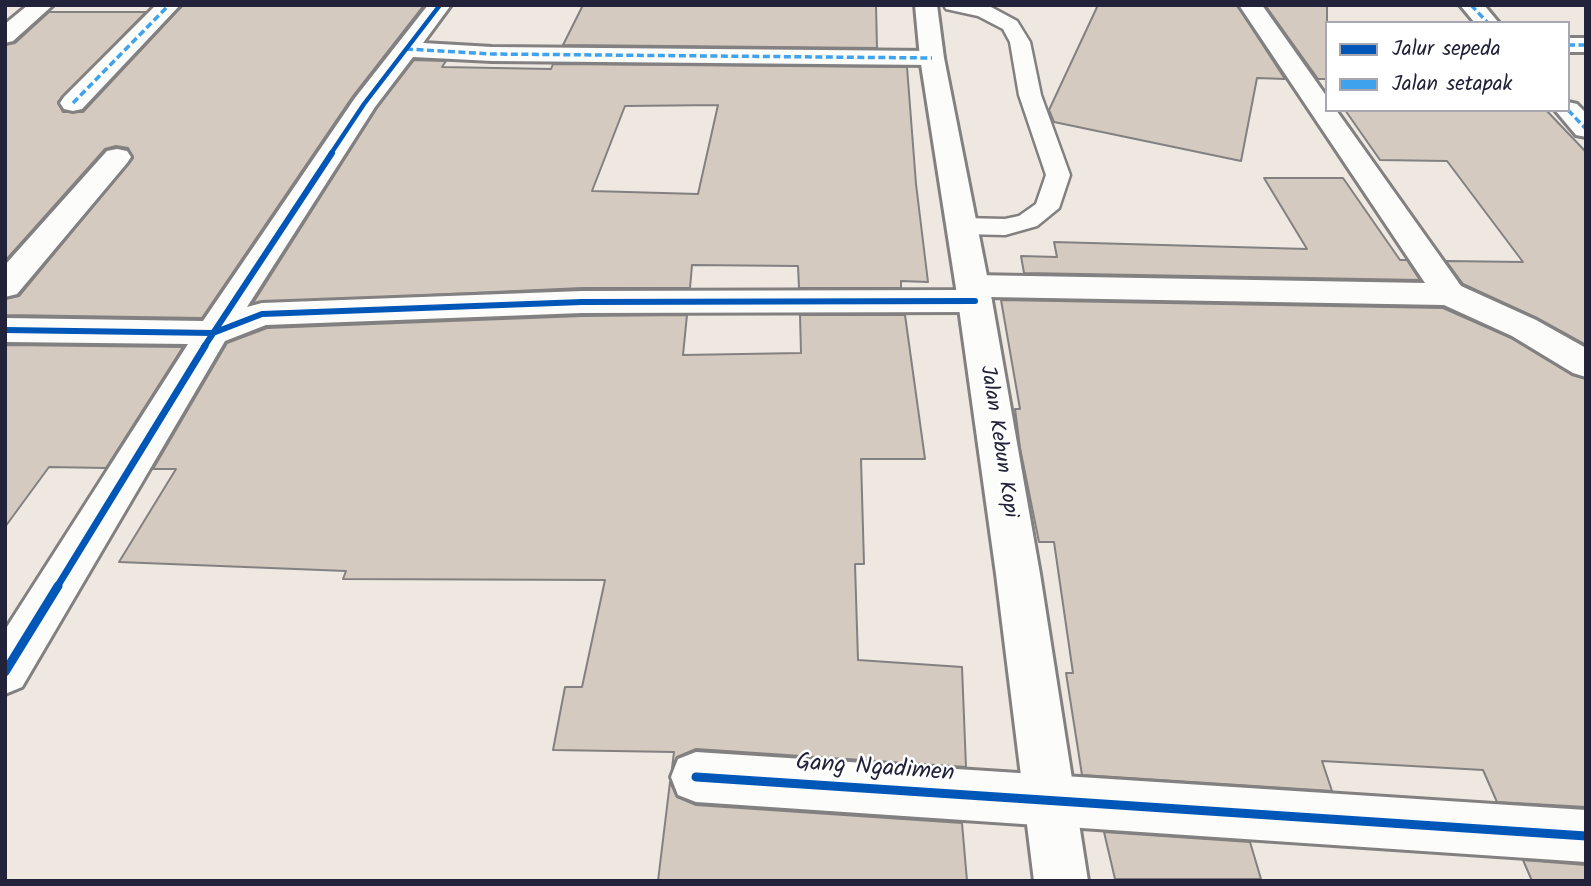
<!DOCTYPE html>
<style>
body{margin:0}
#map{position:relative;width:1591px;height:886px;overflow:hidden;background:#eee8e1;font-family:Kalam,sans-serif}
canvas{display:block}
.frame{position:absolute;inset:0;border:7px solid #22223b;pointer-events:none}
.legend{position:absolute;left:1325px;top:21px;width:245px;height:91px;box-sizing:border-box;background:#fff;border:2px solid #a7a7b1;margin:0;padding:9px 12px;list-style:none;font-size:21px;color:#22223b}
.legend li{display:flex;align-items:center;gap:14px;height:35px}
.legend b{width:35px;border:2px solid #a7a7b1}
</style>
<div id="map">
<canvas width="1591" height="886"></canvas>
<div class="frame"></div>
<ul class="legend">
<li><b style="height:9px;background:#0057b8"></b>Jalur sepeda</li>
<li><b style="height:9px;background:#3ea2ec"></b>Jalan setapak</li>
</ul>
</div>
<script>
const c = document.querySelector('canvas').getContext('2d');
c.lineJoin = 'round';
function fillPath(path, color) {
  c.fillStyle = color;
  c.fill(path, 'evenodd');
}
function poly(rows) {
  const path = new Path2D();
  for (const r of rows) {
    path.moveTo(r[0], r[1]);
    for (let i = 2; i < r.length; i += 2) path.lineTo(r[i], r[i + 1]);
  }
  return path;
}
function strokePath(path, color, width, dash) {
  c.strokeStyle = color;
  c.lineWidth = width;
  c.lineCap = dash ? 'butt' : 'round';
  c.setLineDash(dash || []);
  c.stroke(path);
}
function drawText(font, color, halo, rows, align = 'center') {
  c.font = font + ' Kalam,sans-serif';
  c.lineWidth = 5;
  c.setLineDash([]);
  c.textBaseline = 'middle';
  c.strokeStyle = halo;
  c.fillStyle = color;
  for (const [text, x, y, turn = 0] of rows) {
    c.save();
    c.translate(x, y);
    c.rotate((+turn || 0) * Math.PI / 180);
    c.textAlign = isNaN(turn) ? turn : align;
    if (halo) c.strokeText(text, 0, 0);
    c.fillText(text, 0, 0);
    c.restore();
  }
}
const building = poly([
 [183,5,424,5,353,96,202,318,5,315,5,299,19,296,133,158,128,148,116,146,105,149,5,261,5,45,15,43,49,12,146,12,58,102,63,112,83,112,183,5],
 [583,5,876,5,877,48,563,45,583,5],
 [1098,5,1237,5,1285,79,1257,78,1241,161,1054,122,1049,110,1098,5],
 [1265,5,1327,5,1327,79,1318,79,1265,5],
 [414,60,446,61,442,67,551,69,553,64,907,67,916,184,928,282,901,281,901,288,799,288,798,266,692,265,690,288,582,288,253,303,377,108,414,60],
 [718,105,698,194,592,191,625,106,718,105],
 [1345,110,1546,110,1586,152,1586,345,1537,318,1463,284,1446,261,1523,262,1447,161,1380,160,1345,110],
 [1264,178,1343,178,1400,260,1407,260,1420,280,1024,273,1021,256,1057,257,1054,242,1307,249,1264,178],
 [1001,300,1443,308,1511,338,1572,375,1586,379,1586,807,1497,802,1483,770,1322,761,1332,791,1082,775,1066,673,1073,673,1054,542,1039,542,1020,448,1015,409,1020,409,1001,300],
 [687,315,683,355,801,353,800,315,905,315,925,459,861,459,864,564,855,564,858,660,962,667,966,767,696,749,677,757,672,768,674,752,553,750,565,687,582,687,605,580,343,579,346,571,119,562,176,469,153,469,227,343,267,328,582,316,687,315],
 [5,345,183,347,106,468,49,467,5,527,5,345],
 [670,782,677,797,696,805,962,823,967,881,658,881,670,782],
 [1104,832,1250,842,1261,879,1115,879,1104,832],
 [1523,860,1586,865,1586,881,1532,881,1523,860]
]);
const service = poly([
 [944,5,991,7,1017,21,1030,42,1041,95,1070,175,1059,208,1037,226,1005,235,962,234,953,231,949,226,953,221,962,218,1005,219,1019,216,1036,204,1046,175,1019,95,1010,42,1003,29,978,16,946,9,944,5]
]);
const minor = poly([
 [28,5,53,5,13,41,5,43,5,24,28,5],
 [156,5,180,5,82,109,73,111,64,109,60,103,64,97,156,5],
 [428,5,451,5,423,43,492,47,932,51,941,53,944,58,941,63,932,65,492,61,413,57,375,107,247,307,262,303,582,291,958,290,956,286,960,278,972,275,1425,283,1239,5,1262,5,1327,97,1327,110,1336,110,1461,286,1536,320,1586,348,1586,377,1573,373,1512,336,1444,305,989,297,992,301,987,309,975,312,582,313,266,325,225,341,22,687,5,694,5,630,188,344,5,342,5,318,203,321,355,98,428,5],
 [1460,5,1484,5,1499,23,1475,23,1460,5],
 [1568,38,1586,38,1586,52,1568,52,1568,38],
 [1568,102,1577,104,1586,113,1586,137,1576,135,1555,110,1568,110,1568,102],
 [117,149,127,151,131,157,127,163,17,294,5,297,5,265,107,151,117,149],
 [696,752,1586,810,1586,862,696,802,678,795,671,777,678,759,696,752]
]);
const primary = poly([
 [915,5,937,5,944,58,992,301,1040,574,1088,881,1034,881,996,574,958,301,920,58,915,5]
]);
const quiet = poly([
 [1471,5,1488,23],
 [1568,45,1586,45],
 [406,49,492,54,932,58],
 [73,103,169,5],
 [1568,110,1586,129]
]);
const cyclewayFar3 = poly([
 [330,155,364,104,440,5]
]);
const cyclewayFar2 = poly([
 [5,330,213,333,262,314,582,302,975,301],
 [204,347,332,153]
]);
const cyclewayFar1 = poly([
 [57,587,205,346]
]);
const cycleway = poly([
 [5,672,58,586],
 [696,777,1586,836]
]);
const streetNames = [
 ["Jalan Kebun Kopi",997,442,81]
];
const nearStreetnames = [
 ["Gang Ngadimen",875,770,4]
];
fillPath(building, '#d4cabf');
strokePath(building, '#828081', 2);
strokePath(service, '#828081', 5);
strokePath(minor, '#828081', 6);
strokePath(primary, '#828081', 6);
fillPath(service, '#fcfcfa');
fillPath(minor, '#fcfcfa');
fillPath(primary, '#fcfcfa');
strokePath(quiet, '#3ea2ec', 3.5, [7, 3.5]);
strokePath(cyclewayFar3, '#0057b8', 4.5);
strokePath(cyclewayFar2, '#0057b8', 6);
strokePath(cyclewayFar1, '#0057b8', 7);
strokePath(cycleway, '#0057b8', 9);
drawText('21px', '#22223b', '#fff', streetNames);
drawText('24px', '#22223b', '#fff', nearStreetnames);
</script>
